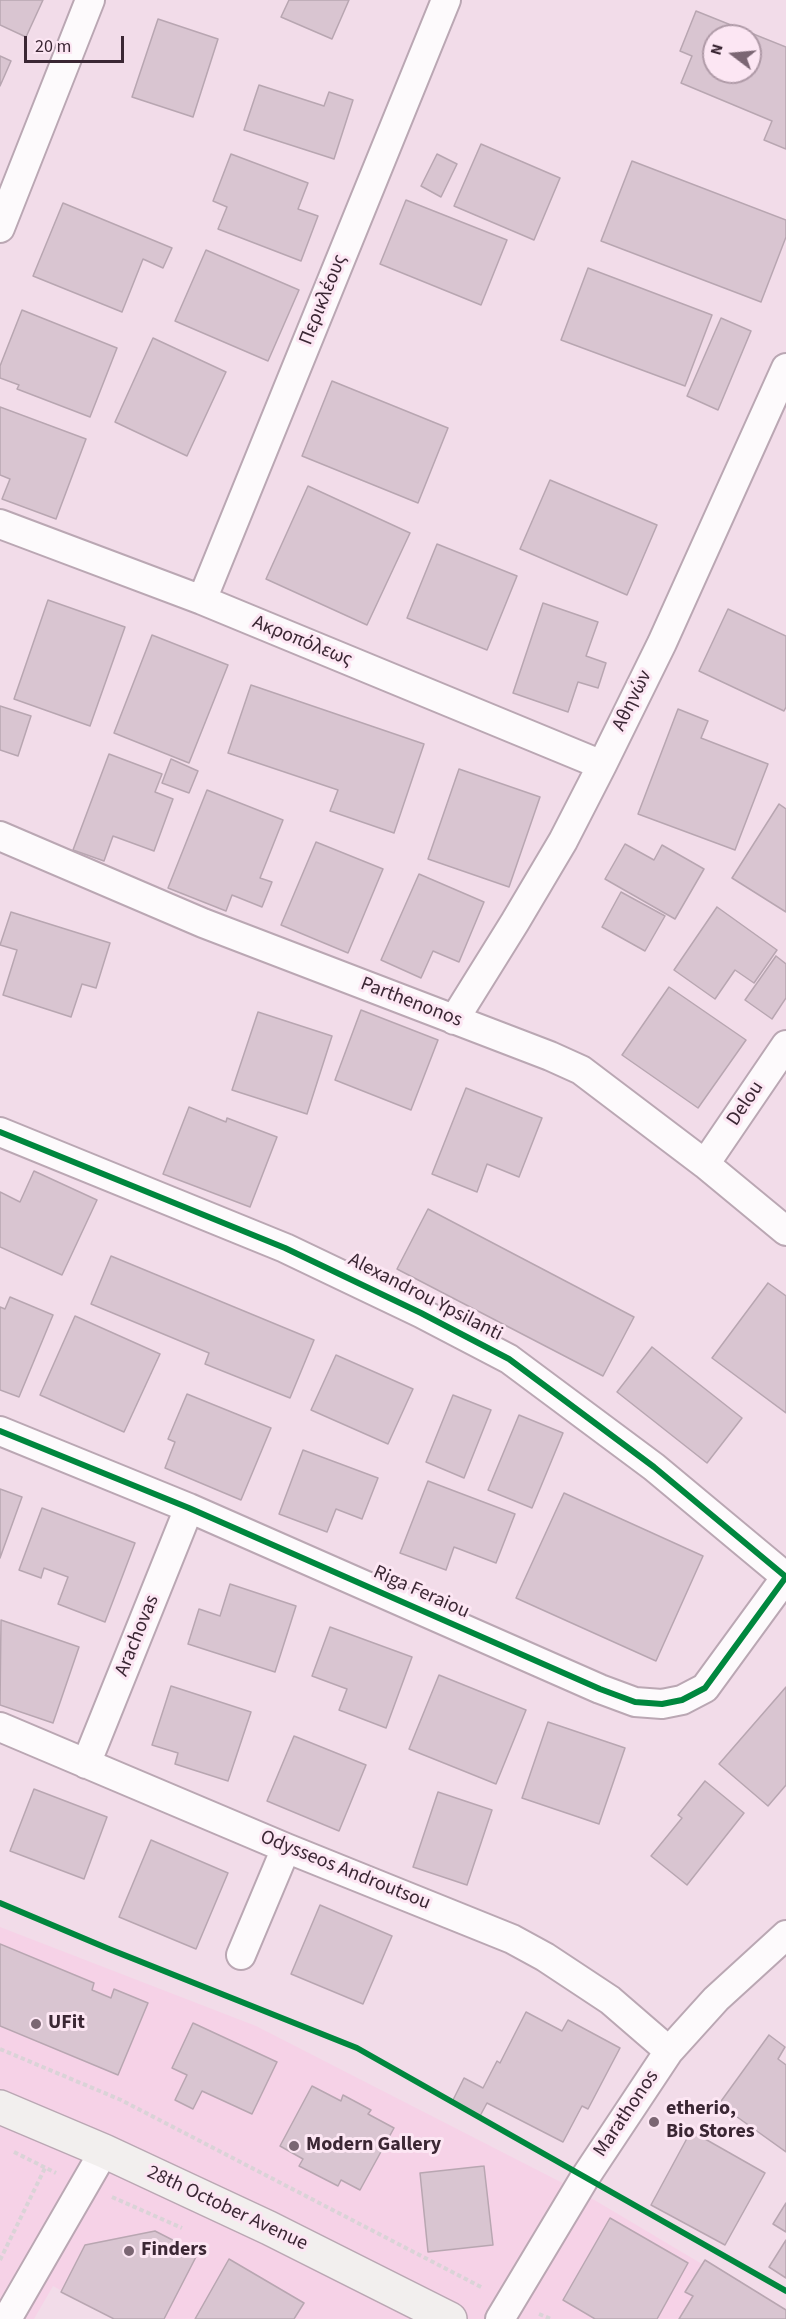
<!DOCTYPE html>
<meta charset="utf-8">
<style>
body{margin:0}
#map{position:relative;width:786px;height:2319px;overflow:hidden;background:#f2dce9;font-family:"Source Sans 3",sans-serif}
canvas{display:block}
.north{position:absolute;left:702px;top:24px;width:60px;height:60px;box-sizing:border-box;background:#fce6f3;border:2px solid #af9aa7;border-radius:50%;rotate:286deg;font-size:16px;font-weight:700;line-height:24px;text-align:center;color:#3b2734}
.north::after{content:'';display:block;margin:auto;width:21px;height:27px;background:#7b6673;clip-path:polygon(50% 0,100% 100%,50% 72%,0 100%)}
.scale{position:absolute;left:24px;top:36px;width:100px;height:27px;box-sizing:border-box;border:3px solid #3b2734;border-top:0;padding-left:8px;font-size:18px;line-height:21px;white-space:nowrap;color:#3b2734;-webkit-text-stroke:4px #fce6f3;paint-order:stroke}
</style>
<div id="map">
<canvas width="786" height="2319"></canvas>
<div class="north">N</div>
<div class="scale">20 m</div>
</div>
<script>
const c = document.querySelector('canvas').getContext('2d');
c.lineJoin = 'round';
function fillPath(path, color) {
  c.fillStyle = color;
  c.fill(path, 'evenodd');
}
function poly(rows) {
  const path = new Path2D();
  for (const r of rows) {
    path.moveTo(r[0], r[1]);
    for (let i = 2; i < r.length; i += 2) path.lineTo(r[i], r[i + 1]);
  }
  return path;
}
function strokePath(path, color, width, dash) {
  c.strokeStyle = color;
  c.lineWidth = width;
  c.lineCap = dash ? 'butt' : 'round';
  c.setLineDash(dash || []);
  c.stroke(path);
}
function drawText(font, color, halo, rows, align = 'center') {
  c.font = font + ' "Source Sans 3",sans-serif';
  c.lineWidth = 6;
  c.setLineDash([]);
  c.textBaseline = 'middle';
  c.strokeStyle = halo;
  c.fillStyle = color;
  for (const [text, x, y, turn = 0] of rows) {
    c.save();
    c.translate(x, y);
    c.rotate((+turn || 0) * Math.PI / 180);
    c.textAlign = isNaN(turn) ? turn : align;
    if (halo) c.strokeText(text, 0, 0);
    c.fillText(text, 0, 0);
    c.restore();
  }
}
const built = poly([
 [0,1927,256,2026,586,2195,786,2314,786,2319,112,2319,53,2286,34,2319,0,2319]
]);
const building = poly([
 [0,0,43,0,26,37,0,25,0,0],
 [289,0,349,0,332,39,281,17,289,0],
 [696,11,786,47,786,149,764,140,772,121,681,83,692,56,680,51,696,11],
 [714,36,750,36,750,72,714,72,714,36],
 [158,19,218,39,193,117,132,97,158,19],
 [0,56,11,61,0,86,0,56],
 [259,85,324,106,329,92,353,100,334,159,244,130,259,85],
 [481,144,560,178,534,240,454,206,481,144],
 [231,154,308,183,298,209,318,216,301,261,218,229,227,207,213,201,231,154],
 [437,154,457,164,441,197,421,186,437,154],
 [632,161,786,220,786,237,761,302,601,241,632,161],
 [406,200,507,240,481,305,380,264,406,200],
 [63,203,172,248,163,268,143,259,122,312,33,276,63,203],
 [206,250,299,290,268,361,175,321,206,250],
 [588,268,712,315,685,386,561,340,588,268],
 [22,310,117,348,90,417,17,389,19,385,0,378,0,366,22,310],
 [721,318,751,331,718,410,687,396,721,318],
 [153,338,226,372,187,456,115,422,153,338],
 [332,381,448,428,418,503,302,456,332,381],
 [0,407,86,439,56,519,2,499,10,479,0,475,0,407],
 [550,480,657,525,627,595,520,549,550,480],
 [308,486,410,533,367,625,266,579,308,486],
 [437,544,517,576,487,650,407,618,437,544],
 [48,600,125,627,90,726,14,699,48,600],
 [543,603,598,622,586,656,606,663,598,688,578,682,568,712,513,693,543,603],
 [728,609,786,636,786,707,784,711,699,671,728,609],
 [152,635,228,665,189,763,114,733,152,635],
 [251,685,424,744,394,833,330,811,338,790,228,753,251,685],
 [0,706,31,716,18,756,0,750,0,706],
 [678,709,708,721,701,738,768,764,735,850,638,814,678,709],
 [109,754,162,774,155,792,173,799,154,851,113,836,104,861,73,850,109,754],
 [171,759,198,771,189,793,162,783,171,759],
 [459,769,540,797,509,887,428,859,459,769],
 [207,790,283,820,260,878,272,882,262,907,232,895,226,911,168,888,207,790],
 [779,804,786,809,786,912,732,878,779,804],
 [316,842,383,869,348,953,281,925,316,842],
 [625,844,654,860,662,845,704,869,675,919,605,879,625,844],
 [419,874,484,902,459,962,433,951,421,978,381,960,419,874],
 [621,892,665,916,645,951,602,927,621,892],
 [717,907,777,950,754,983,735,970,715,999,674,970,717,907],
 [11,912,110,943,96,988,82,984,71,1017,3,995,17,950,0,945,11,912],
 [776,956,786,964,786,998,772,1019,745,1000,776,956],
 [669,987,746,1040,698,1108,622,1055,669,987],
 [361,1010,438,1040,411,1110,335,1080,361,1010],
 [258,1012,332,1036,307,1114,232,1090,258,1012],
 [466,1088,542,1118,519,1177,487,1164,477,1192,432,1174,466,1088],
 [189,1107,226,1122,227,1118,277,1137,250,1207,163,1174,189,1107],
 [34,1171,97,1200,62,1275,0,1247,0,1192,20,1202,34,1171],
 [428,1209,634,1317,603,1376,397,1269,428,1209],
 [111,1256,314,1340,290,1398,205,1364,209,1353,91,1304,111,1256],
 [768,1283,786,1296,786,1413,712,1358,768,1283],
 [10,1297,53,1315,19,1397,0,1390,0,1307,5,1309,10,1297],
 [75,1316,160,1354,124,1432,40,1395,75,1316],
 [652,1347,742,1418,707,1463,617,1392,652,1347],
 [336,1355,413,1389,388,1444,311,1410,336,1355],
 [187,1394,271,1428,241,1500,165,1468,175,1442,168,1439,187,1394],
 [453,1395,491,1410,464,1478,426,1462,453,1395],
 [519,1415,563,1433,532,1508,488,1490,519,1415],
 [303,1450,378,1478,362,1519,336,1509,327,1532,279,1514,303,1450],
 [428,1481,515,1514,496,1563,454,1547,446,1570,400,1553,428,1481],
 [0,1489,22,1497,0,1558,0,1489],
 [564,1493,703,1556,656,1661,516,1598,564,1493],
 [42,1508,135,1543,105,1622,58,1604,68,1577,44,1568,41,1578,19,1570,42,1508],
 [230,1584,296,1606,275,1672,188,1644,199,1609,220,1616,230,1584],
 [1,1620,79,1647,53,1723,0,1705,1,1620],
 [330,1627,412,1657,386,1728,339,1710,347,1689,312,1676,330,1627],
 [439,1675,526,1710,496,1784,409,1749,439,1675],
 [171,1686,251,1712,228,1781,175,1764,178,1753,152,1745,171,1686],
 [786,1687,786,1785,768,1806,719,1764,786,1687],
 [548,1722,625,1748,599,1824,522,1798,548,1722],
 [294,1736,366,1765,339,1831,267,1801,294,1736],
 [705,1781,744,1813,687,1885,651,1856,682,1818,678,1815,705,1781],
 [34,1789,107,1817,84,1879,10,1851,34,1789],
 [438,1792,492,1810,467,1885,413,1867,438,1792],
 [151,1840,228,1873,196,1949,119,1917,151,1840],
 [320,1905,392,1936,363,2004,291,1974,320,1905],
 [0,1944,94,1983,92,1990,111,1998,114,1989,148,2003,118,2075,0,2026,0,1944],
 [526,2012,562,2031,568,2020,620,2048,588,2109,582,2106,563,2142,487,2103,480,2116,452,2102,464,2078,483,2088,497,2061,500,2063,526,2012],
 [193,2023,277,2062,252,2114,202,2091,193,2109,175,2100,187,2075,172,2068,193,2023],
 [769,2035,785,2047,778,2059,786,2065,786,2152,719,2104,769,2035],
 [312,2086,341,2101,343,2095,371,2110,368,2114,394,2128,360,2190,341,2180,338,2186,299,2166,303,2159,280,2146,312,2086],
 [691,2131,765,2173,725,2245,651,2205,691,2131],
 [484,2166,493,2245,428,2252,420,2173,484,2166],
 [786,2203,786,2232,773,2224,786,2203],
 [610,2218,688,2263,657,2319,595,2319,563,2300,610,2218],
 [155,2231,198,2253,164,2319,114,2319,61,2292,85,2245,155,2231],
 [786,2240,786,2278,769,2267,786,2240],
 [229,2259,304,2303,294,2319,195,2319,229,2259],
 [705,2260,786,2310,786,2319,679,2319,693,2296,685,2292,705,2260]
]);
const path = poly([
 [0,2049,121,2100,483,2288],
 [14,2152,56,2173],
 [112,2197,182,2228],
 [0,2260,45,2168],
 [539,2314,551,2319]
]);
const minor = poly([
 [0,228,90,0],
 [0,524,202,600,602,765],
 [202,600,446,0],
 [0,836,203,923,550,1056,581,1070,705,1164,786,1231],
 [454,1020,515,922,563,841,602,765,662,643,786,368],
 [0,1132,285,1248,421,1313,509,1359,654,1467,786,1577],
 [705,1164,786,1045],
 [0,1431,189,1508,600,1689,635,1702,662,1704,682,1700,705,1688,786,1577],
 [0,1727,286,1848,512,1939,545,1957,610,2000,669,2051],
 [86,1764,189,1508],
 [241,1955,286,1848],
 [7,2319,104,2151],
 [500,2319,584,2179,669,2051,716,1999,786,1935]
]);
const secondary = poly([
 [0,2107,104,2151,269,2228,450,2319]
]);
const cycleway = poly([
 [0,1132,285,1248,421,1313,509,1359,654,1467,786,1577],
 [0,1431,189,1508,600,1689,635,1702,662,1704,682,1700,705,1688,786,1577],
 [0,1903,109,1949,357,2048,786,2291]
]);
const markers = [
 [36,2024,6,"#7b6673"],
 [654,2122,6,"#7b6673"],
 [294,2146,6,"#7b6673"],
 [129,2251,6,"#7b6673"]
];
const streetNames = [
 ["Περικλέους",324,300,-68],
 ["Ακροπόλεως",302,642,22],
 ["Αθηνών",633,701,-64],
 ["Parthenonos",411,1003,21],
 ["Delou",746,1104,-56],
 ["Alexandrou Ypsilanti",425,1298,27],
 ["Riga Feraiou",421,1593,24],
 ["Arachovas",138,1636,-68],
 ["Odysseos Androutsou",345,1871,22],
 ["Marathonos",627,2114,-56],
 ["28th October Avenue",227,2209,25]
];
const poiNames = [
 ["UFit",48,2024],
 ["etherio,",666,2110],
 ["Bio Stores",666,2133],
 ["Modern Gallery",306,2146],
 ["Finders",141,2251]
];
fillPath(built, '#f6d2e7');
fillPath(building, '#d9c5d1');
strokePath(building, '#b8a6b1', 1.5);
strokePath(minor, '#baa7b3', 32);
strokePath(secondary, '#baa7b3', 36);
strokePath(path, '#dad3d7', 4, [4.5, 3]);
strokePath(minor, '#fdfafc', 28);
strokePath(secondary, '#f2efee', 33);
strokePath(cycleway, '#00873e', 6);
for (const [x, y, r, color] of markers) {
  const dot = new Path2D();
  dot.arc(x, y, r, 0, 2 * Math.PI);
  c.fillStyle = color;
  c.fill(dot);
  strokePath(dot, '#fce6f3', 2);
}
drawText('20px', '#3b2734', '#fce6f3', streetNames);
drawText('bold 20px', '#3b2734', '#fce6f3', poiNames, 'left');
</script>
